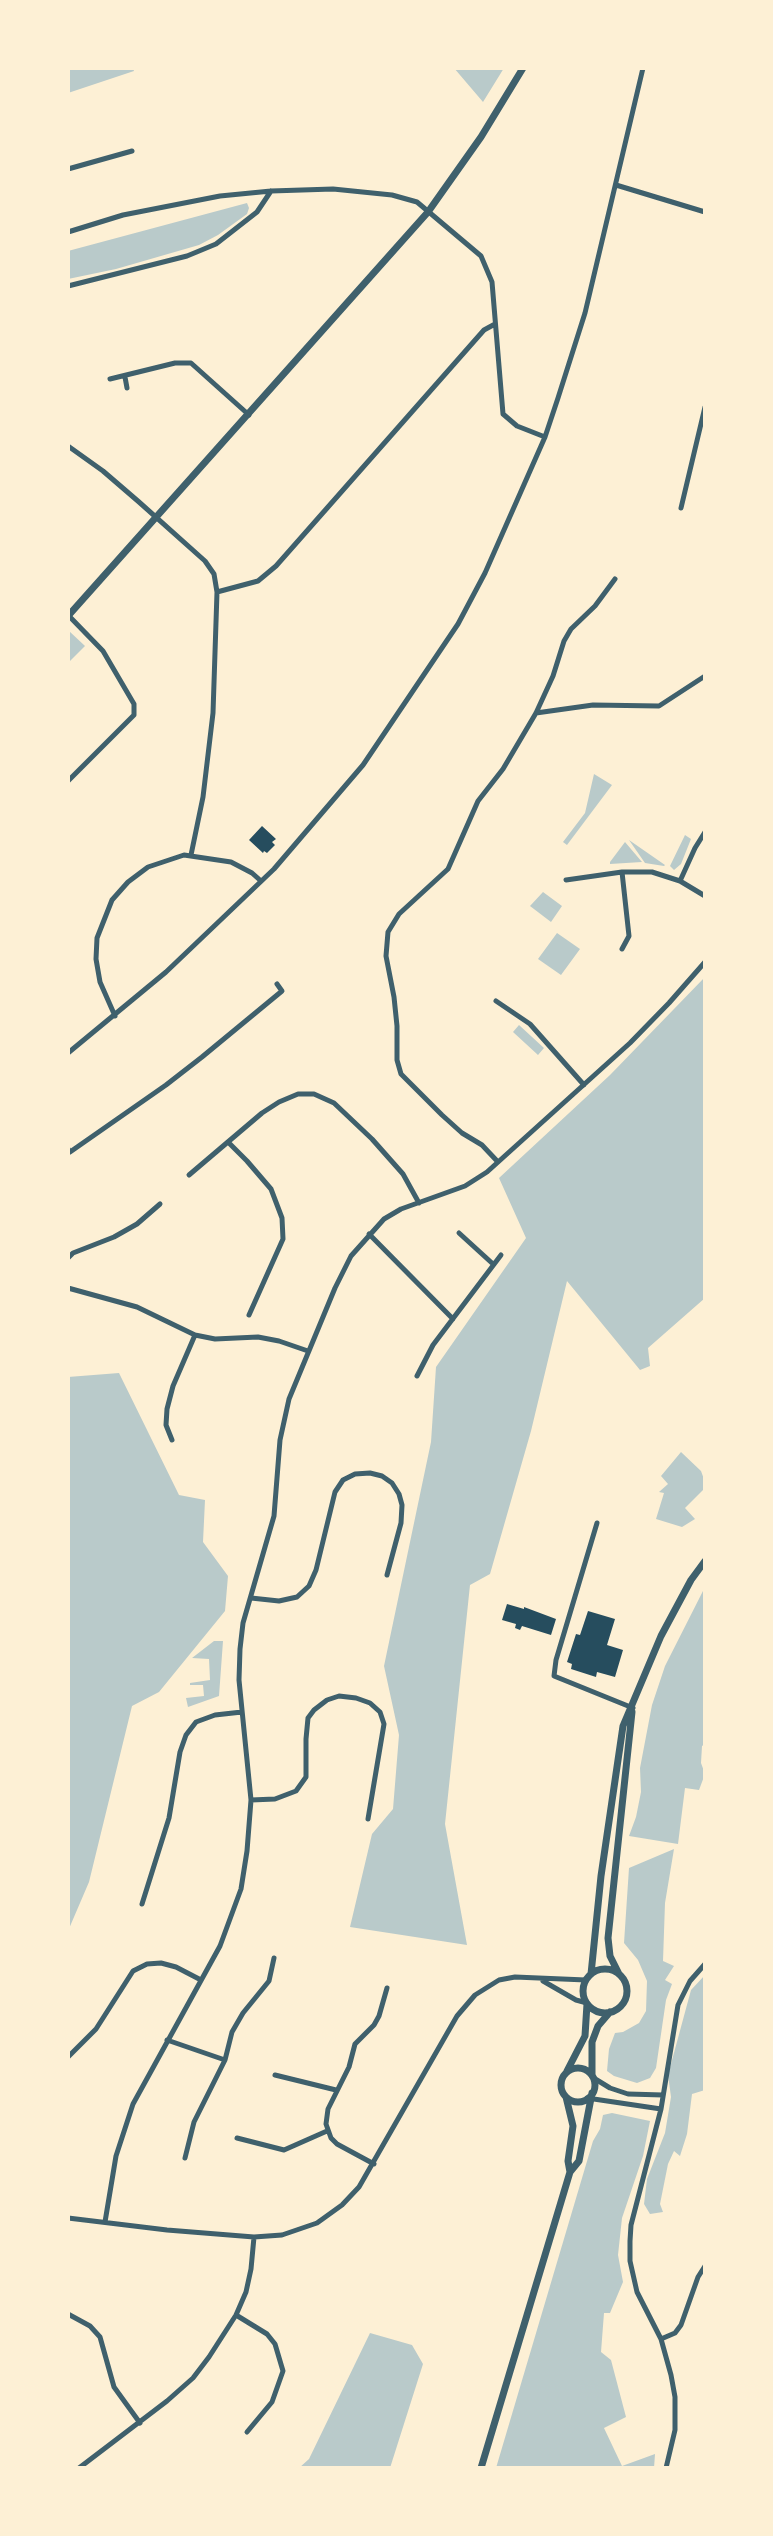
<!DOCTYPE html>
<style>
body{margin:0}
#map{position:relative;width:773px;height:2536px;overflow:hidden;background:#fdf0d5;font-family:"Noto Sans",sans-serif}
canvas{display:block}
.frame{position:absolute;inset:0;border:70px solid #fdf0d5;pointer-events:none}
</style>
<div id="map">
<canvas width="773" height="2536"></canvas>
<div class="frame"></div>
</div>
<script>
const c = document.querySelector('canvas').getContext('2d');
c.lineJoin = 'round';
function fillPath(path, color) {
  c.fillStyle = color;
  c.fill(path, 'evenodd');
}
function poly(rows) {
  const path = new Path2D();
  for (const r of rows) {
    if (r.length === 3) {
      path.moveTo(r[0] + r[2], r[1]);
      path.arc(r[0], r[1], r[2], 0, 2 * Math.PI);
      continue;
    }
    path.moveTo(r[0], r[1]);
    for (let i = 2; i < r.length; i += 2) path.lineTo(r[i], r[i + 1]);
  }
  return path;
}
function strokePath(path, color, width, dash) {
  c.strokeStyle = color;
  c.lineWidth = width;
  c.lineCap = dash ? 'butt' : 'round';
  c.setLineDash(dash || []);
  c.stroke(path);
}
const green = poly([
 [68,68,133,68,134,71,68,93],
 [454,68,504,68,483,102],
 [247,203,249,208,247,214,218,235,199,245,116,269,68,279,68,251],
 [68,630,85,646,68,663],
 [594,774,612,785,567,845,563,842,585,813],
 [685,835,691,839,681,864,674,870,670,866],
 [629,840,665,865,664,866,645,863],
 [625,842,642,862,610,864,610,862],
 [543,892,562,906,551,922,530,906],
 [557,933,580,949,561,975,538,959],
 [705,977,705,1298,648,1348,650,1366,640,1370,567,1281,531,1431,490,1574,470,1585,445,1824,467,1945,350,1927,372,1834,393,1809,399,1735,384,1666,431,1442,436,1367,526,1238,499,1178,610,1075],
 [519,1025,544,1048,538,1055,513,1032],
 [119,1373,179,1495,205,1500,203,1542,228,1576,225,1611,159,1692,132,1706,89,1882,68,1931,68,1377],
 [681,1452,701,1471,705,1482,705,1488,685,1508,695,1519,682,1527,656,1519,664,1493,659,1492,668,1484,661,1476],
 [705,1587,705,1744,702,1746,701,1763,705,1774,699,1790,685,1788,678,1844,629,1836,636,1817,641,1792,640,1768,652,1705,665,1666],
 [214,1641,223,1641,219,1696,188,1707,186,1698,204,1696,203,1685,190,1685,190,1683,210,1680,209,1659,192,1658],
 [674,1849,665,1903,663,1961,674,1966,665,1980,672,1984,666,2000,656,2068,650,2078,637,2083,614,2076,607,2071,609,2049,615,2033,623,2032,639,2023,646,2011,647,1981,638,1960,624,1943,629,1868],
 [705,1975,705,2090,692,2094,687,2134,680,2156,674,2151,668,2164,660,2204,663,2212,650,2214,644,2204,647,2179,665,2133,671,2097,668,2075,691,1990],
 [612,2113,650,2121,643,2156,622,2218,618,2255,623,2282,610,2313,604,2313,601,2352,611,2360,626,2417,604,2428,622,2466,655,2454,654,2468,496,2468,593,2141,600,2129,603,2115],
 [370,2333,412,2345,423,2364,390,2468,299,2468,309,2459]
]);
const building = poly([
 [262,826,276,839,272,842,275,845,267,853,264,851,263,853,249,840],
 [507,1604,524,1609,524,1607,556,1619,551,1635,522,1626,520,1630,515,1628,516,1624,502,1620],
 [588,1611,615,1619,607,1645,623,1650,615,1677,597,1672,596,1677,571,1669,572,1664,567,1662,576,1634,580,1635]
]);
const minor = poly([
 [68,169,132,151],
 [616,185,705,212],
 [68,232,123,215,220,196,271,191,333,189,392,195,417,202,481,256,492,282,503,414,517,426,545,437],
 [68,286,187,256,216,244,257,212,271,191],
 [125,377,127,388],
 [110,379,175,363,191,363,249,415],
 [68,446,103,471,139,502,205,561,214,574,217,592,213,713,203,797,191,855],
 [681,508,705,407],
 [217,592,258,581,276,566,484,330,495,324],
 [536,713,593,705,659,706,705,676],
 [68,781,134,715,134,704,103,651,69,616],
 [566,880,622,872,652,872,680,881,705,896],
 [680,881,695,848,705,832],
 [622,949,629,936,622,872],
 [496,1001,530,1024,584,1085],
 [115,1016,100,982,96,959,97,938,112,900,128,882,148,867,184,855,231,862,252,873,261,881],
 [68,1053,166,972,274,869,363,765,458,624,485,573,545,437,558,398,585,313,643,68],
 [229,1143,247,1161,271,1189,282,1218,283,1239,249,1315],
 [68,1149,70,1152,166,1085,202,1057,282,991,277,984],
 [498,1162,482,1145,462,1133,442,1115,401,1074,397,1060,397,1026,394,997,386,956,388,932,399,914,448,869,478,801,503,769,536,713,553,676,564,641,571,629,595,606,615,579],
 [189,1175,262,1113,279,1102,298,1094,314,1094,334,1103,372,1139,403,1174,419,1203],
 [459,1233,493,1264],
 [369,1234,453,1319],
 [68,1258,73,1253,114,1237,137,1224,160,1204],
 [68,1288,137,1307,195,1335,215,1339,258,1337,279,1341,308,1351],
 [417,1376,433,1345,501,1255],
 [172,1440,166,1425,167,1409,173,1386,195,1335],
 [597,1523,556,1660,554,1676,633,1708],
 [251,1598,279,1601,297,1597,309,1586,316,1570,335,1492,343,1480,355,1474,370,1473,382,1476,392,1483,399,1494,402,1505,401,1523,387,1575],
 [251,1800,275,1799,296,1791,306,1777,306,1739,308,1718,314,1710,327,1700,339,1696,356,1698,370,1703,380,1712,384,1724,368,1819],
 [142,1904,169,1818,180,1752,186,1735,196,1722,215,1715,242,1712],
 [543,1981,576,2000,587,2003],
 [167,2040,225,2060],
 [68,2057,96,2029,133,1971,147,1964,161,1963,176,1967,201,1980],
 [275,2075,336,2090],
 [592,2077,610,2088,628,2094,663,2095],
 [587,2098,661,2109],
 [237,2138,284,2150,327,2131],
 [185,2158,194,2122,225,2060,232,2032,243,2013,269,1981,274,1958],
 [374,2164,337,2144,331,2138,326,2124,328,2109,349,2067,355,2044,374,2025,379,2016,387,1988],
 [68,2218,167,2230,254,2237,282,2235,317,2223,342,2205,359,2187,457,2016,475,1995,499,1980,515,1977,586,1980],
 [105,2222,116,2156,133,2104,220,1946,241,1889,247,1851,251,1800,239,1680,240,1649,243,1623,274,1516,280,1440,289,1399,335,1288,351,1256,384,1219,401,1209,465,1186,487,1172,630,1043,669,1003,705,962],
 [68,2314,90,2326,100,2337,114,2387,140,2423],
 [236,2315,267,2334,275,2344,283,2371,272,2402,247,2432],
 [661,2339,675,2333,681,2325,698,2277,705,2266],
 [79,2468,167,2401,193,2378,209,2357,236,2315,246,2292,251,2269,254,2237],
 [666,2468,675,2430,675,2397,671,2375,661,2339,637,2292,630,2261,630,2241,631,2225,661,2109,678,2005,690,1981,705,1964]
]);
const tertiary = poly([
 [68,616,428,212,481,137,523,68],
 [605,1991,22],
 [591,1974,601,1876,623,1726,661,1636,691,1580,705,1561],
 [619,1974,610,1956,608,1938,632,1712],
 [578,2085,17],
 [567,2071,585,2036,587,2004],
 [592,2075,592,2042,598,2026,610,2012],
 [566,2097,573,2126,568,2161,570,2172],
 [481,2468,570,2172,579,2161,592,2093]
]);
fillPath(green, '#b9caca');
fillPath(building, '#264d5e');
strokePath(minor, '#3f606c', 5);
strokePath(tertiary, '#3f606c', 7);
</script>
